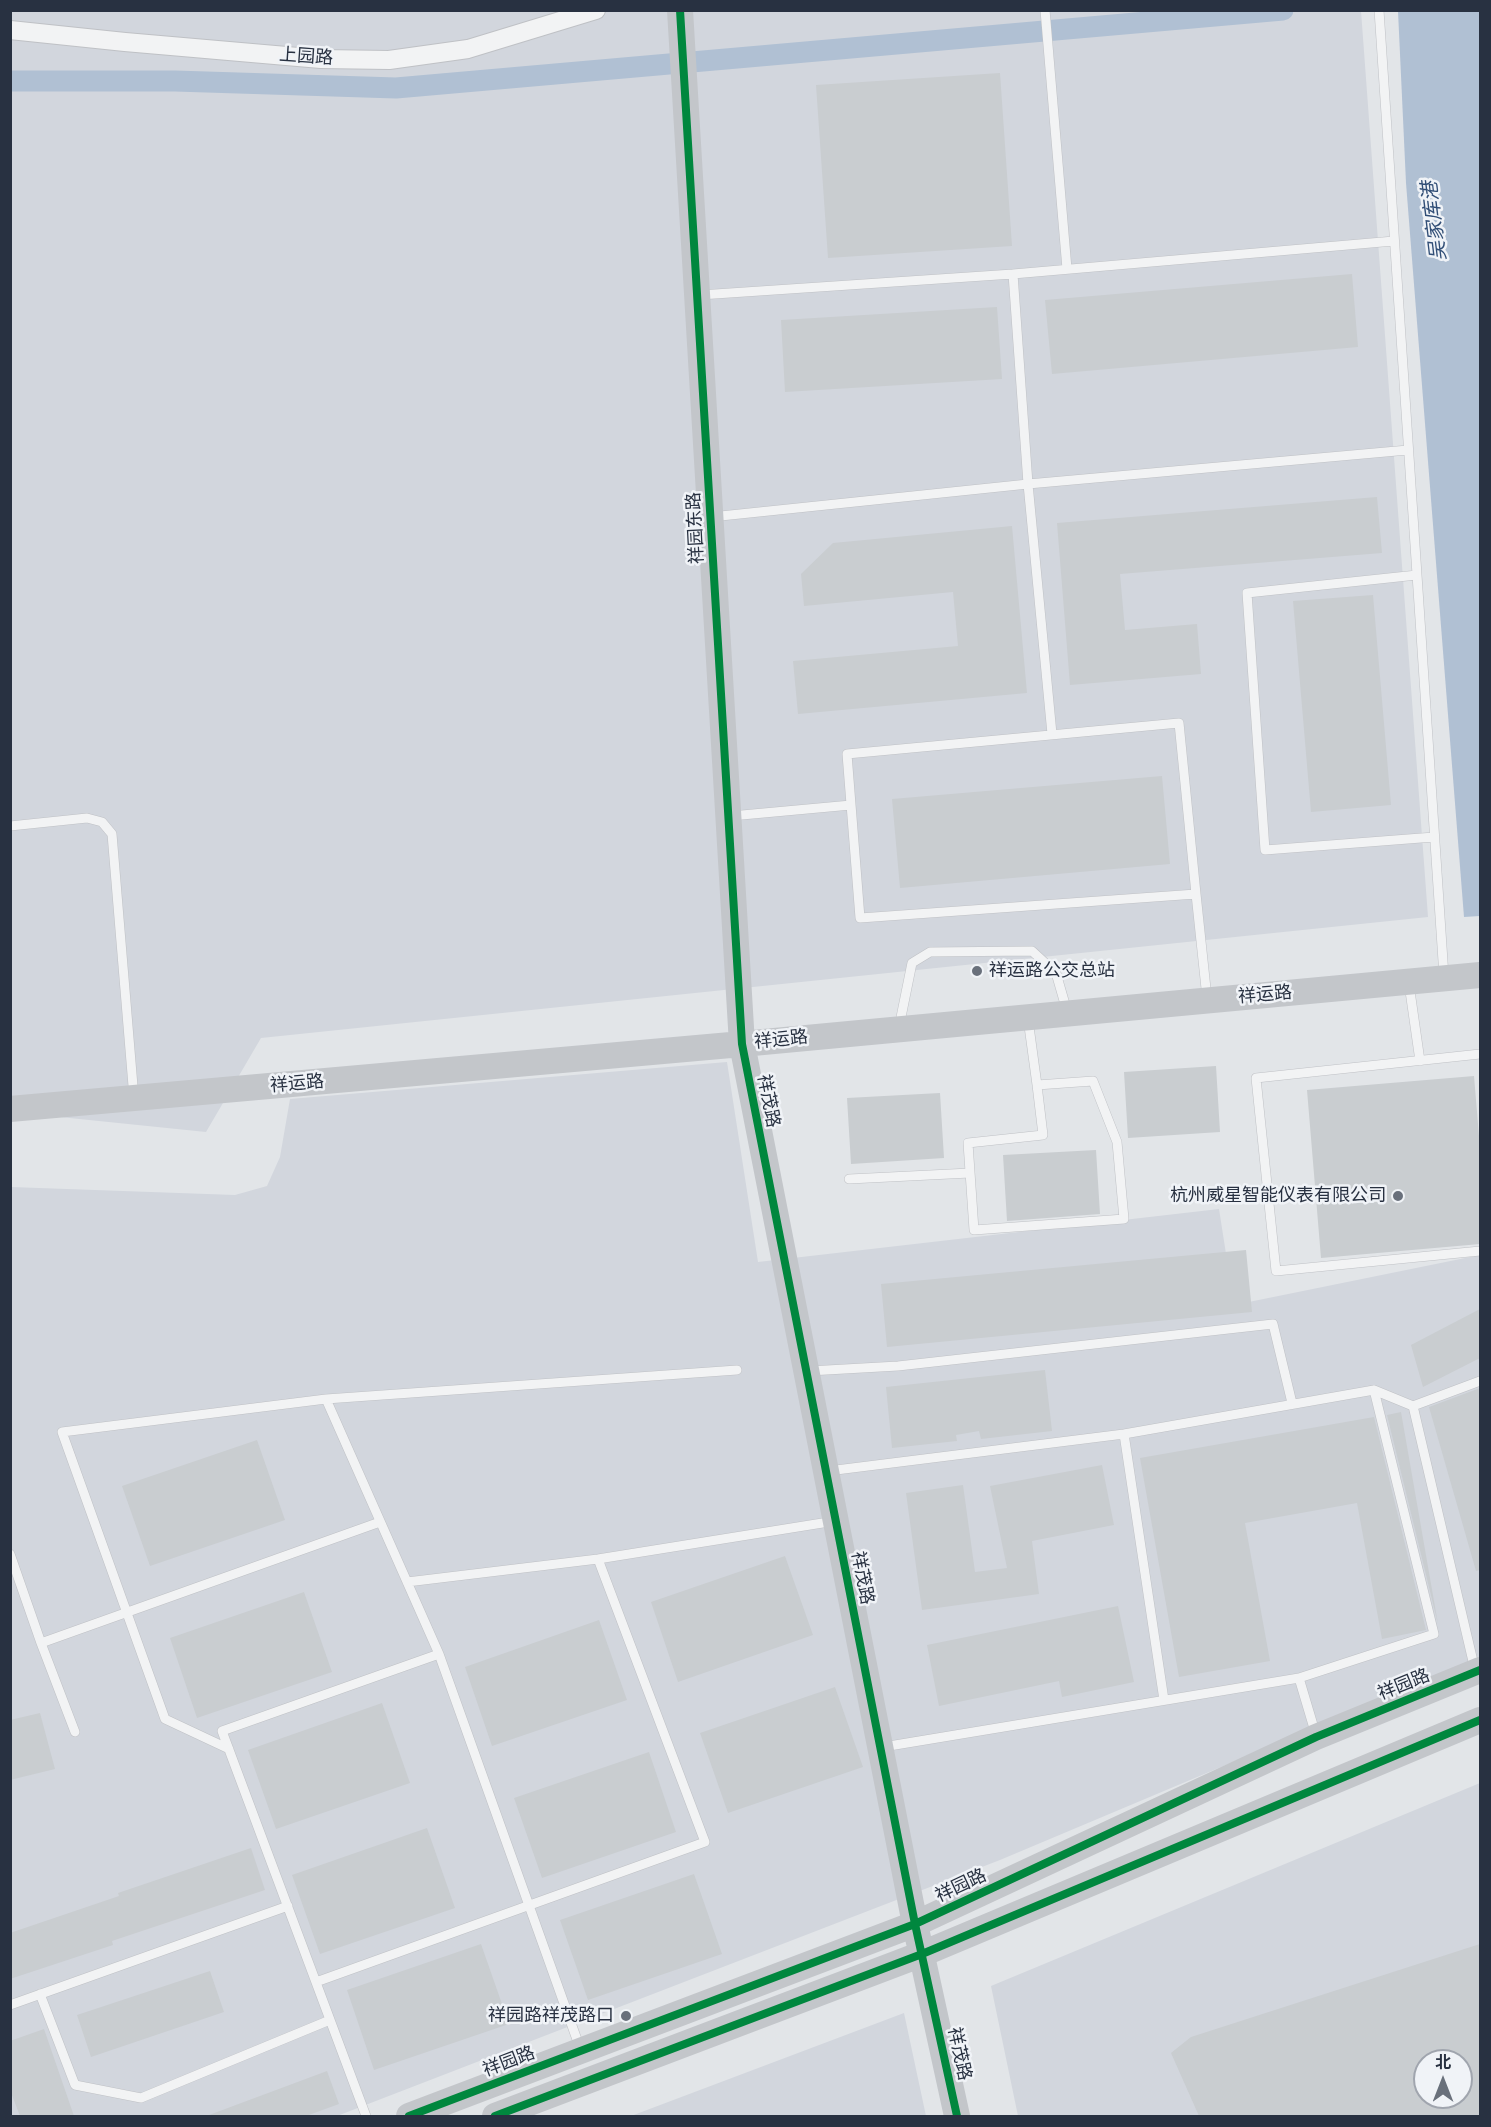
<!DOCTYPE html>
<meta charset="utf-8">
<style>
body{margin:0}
#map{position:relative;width:1491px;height:2127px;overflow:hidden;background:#e2e5e8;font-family:Arial,"Noto Sans SC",sans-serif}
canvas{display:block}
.frame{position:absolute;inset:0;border:12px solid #283141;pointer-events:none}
.north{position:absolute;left:1413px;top:2049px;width:60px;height:60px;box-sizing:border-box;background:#f0f3f7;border:2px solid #a0a5ae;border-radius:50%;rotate:0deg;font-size:16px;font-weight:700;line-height:24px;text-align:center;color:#283141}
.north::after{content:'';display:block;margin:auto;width:21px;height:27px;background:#69707b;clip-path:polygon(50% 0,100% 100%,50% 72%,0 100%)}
</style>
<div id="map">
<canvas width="1491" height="2127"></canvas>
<div class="frame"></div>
<div class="north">北</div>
</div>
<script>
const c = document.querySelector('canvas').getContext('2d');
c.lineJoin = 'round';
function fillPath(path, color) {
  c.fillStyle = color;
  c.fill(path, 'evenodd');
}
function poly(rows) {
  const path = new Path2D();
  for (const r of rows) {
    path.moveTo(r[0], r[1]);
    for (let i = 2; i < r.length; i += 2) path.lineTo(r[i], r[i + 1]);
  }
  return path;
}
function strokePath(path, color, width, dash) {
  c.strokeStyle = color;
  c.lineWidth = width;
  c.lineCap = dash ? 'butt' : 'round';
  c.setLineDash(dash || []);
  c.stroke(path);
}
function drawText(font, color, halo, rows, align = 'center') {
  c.font = font + ' Arial,"Noto Sans SC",sans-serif';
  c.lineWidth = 5;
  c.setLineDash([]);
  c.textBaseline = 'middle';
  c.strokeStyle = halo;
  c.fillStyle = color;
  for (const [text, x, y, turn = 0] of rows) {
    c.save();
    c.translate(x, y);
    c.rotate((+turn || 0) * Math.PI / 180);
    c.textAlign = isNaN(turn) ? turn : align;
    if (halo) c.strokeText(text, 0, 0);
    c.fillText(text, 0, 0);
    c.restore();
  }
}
const built = poly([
 [10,11,1361,11,1428,917,261,1038,206,1132,11,1112],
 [727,1062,758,1262,1219,1209,1234,1305,1480,1255,1480,1658,1000,1860,337,2116,11,2116,11,1187,235,1195,267,1186,280,1157,290,1099],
 [1480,1783,1480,2116,1018,2116,991,1986],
 [1425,2061,1461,2061,1461,2097,1425,2097],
 [904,2013,926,2116,631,2116]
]);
const water = poly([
 [1398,11,1480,11,1480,916,1464,917,1406,183]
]);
const canal = poly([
 [10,81,175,81,396,88,1283,10]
]);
const building = poly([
 [1000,73,1012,246,828,258,816,85],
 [1352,274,1358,347,1052,374,1045,300],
 [997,307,1002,379,785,392,781,320],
 [1377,497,1382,553,1120,574,1125,630,1197,624,1201,674,1070,685,1057,523],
 [1012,526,1027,693,798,714,793,661,958,646,953,592,804,606,801,574,833,543],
 [1373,595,1391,805,1311,812,1293,601],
 [1162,776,1170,864,900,888,892,799],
 [1216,1066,1220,1132,1128,1138,1124,1072],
 [1474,1076,1480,1148,1480,1244,1321,1258,1307,1090],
 [940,1093,944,1158,851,1164,847,1098],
 [1096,1150,1100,1214,1007,1221,1003,1155],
 [1246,1250,1252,1312,887,1347,881,1284],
 [1480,1309,1480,1358,1423,1387,1411,1345],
 [1045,1370,1052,1431,981,1439,979,1431,956,1435,957,1441,892,1448,886,1387],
 [1480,1388,1480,1570,1476,1571,1429,1407],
 [1401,1412,1438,1624,1387,1415],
 [1374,1417,1426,1630,1382,1639,1357,1503,1245,1523,1270,1661,1179,1677,1140,1458],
 [257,1440,285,1520,150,1566,122,1486],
 [1102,1465,1114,1525,1032,1541,1039,1594,922,1610,906,1493,963,1485,975,1572,1007,1568,990,1486],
 [785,1556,813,1635,678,1682,651,1602],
 [304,1592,332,1672,197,1718,170,1638],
 [1118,1606,1134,1682,1062,1697,1059,1681,939,1706,927,1645],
 [599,1620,627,1700,492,1746,465,1667],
 [835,1687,863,1767,728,1813,700,1733],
 [382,1703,410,1783,276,1829,248,1750],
 [40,1713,55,1769,10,1780,10,1720],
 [649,1752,676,1832,542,1878,514,1798],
 [427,1828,455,1908,320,1954,292,1875],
 [251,1848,265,1890,112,1941,113,1945,10,1979,10,1933,119,1896,118,1893],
 [694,1874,722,1954,588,2000,560,1920],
 [481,1944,509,2024,374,2070,347,1990],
 [1480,1944,1480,2116,1199,2116,1171,2053,1191,2037],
 [1425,2061,1461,2061,1461,2097,1425,2097],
 [210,1971,224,2012,91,2057,77,2015],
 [44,2029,74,2116,20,2116,10,2090,10,2041],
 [327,2071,339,2104,306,2116,209,2116,209,2115]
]);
const lane = poly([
 [1045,10,1067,269],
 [1379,10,1444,976],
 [1013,274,1028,484,1408,450],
 [700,295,1013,274,1394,241],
 [711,517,1028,484,1052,734],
 [1417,575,1247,593,1265,850,1434,837],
 [731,816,851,805],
 [10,826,87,818,102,822,112,834,134,1098],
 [1196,894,860,918,847,754,1179,723,1196,894,1207,998],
 [1409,984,1420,1061],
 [1028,1019,1037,1085,1043,1135,968,1143,974,1230,1124,1219,1117,1142,1093,1081,1037,1085],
 [899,1027,912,963,930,952,1032,951,1056,973,1067,1011],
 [1480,1054,1256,1078,1276,1271,1480,1251],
 [849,1179,970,1173],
 [809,1371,898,1366,1273,1324,1292,1403],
 [326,1399,439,1654,580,2048],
 [1124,1434,1164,1700],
 [828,1471,1124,1434,1374,1390,1413,1406],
 [10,1554,41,1643,75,1732],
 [407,1582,598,1559,835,1521],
 [41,1643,380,1522],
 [1475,1670,1413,1406,1480,1381],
 [1299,1678,1434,1634,1374,1390],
 [883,1747,1299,1678,1316,1735],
 [229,1749,165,1719,62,1432,326,1399,737,1370],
 [316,1982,705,1842,598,1559],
 [40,1994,75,2085,141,2098,330,2020],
 [10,2005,288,1906],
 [366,2116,222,1731,439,1654]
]);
const street = poly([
 [10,30,125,42,321,59,389,60,468,49,596,10]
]);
const secondary = poly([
 [680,10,742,1044,915,1924,957,2116],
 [10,1109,742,1044,1480,975],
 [409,2116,915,1924,1316,1737,1480,1670],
 [495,2116,922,1954,1480,1720]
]);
const cycleway = poly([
 [680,10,742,1044,915,1924,957,2116],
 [409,2116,915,1924,1316,1737,1480,1670],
 [495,2116,922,1954,1480,1720]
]);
const markers = [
 [977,971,6,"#69707b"],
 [1398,1196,6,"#69707b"],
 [626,2016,6,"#69707b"]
];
const streetNames = [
 ["上园路",306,57,4],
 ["祥园东路",696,528,-93],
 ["祥运路",1265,995,-5],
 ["祥运路",781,1040,-6],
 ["祥运路",297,1084,-5],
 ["祥茂路",768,1101,79],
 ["祥茂路",862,1578,79],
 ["祥园路",1404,1685,-22],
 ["祥园路",961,1886,-25],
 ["祥茂路",959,2054,78],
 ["祥园路",509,2062,-21]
];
const poiNames = [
 ["祥运路公交总站",989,971,"left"],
 ["杭州威星智能仪表有限公司",1386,1196],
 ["祥园路祥茂路口",614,2016]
];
const waterNames = [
 ["吴家库港",1435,221,-97]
];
fillPath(built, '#d2d6dd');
fillPath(water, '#b0c0d3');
strokePath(canal, '#b0c0d3', 21);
fillPath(building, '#c9cdd0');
strokePath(lane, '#bfc1c5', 10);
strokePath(street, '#bfc1c5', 20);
strokePath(lane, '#f2f3f4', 9);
strokePath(street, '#f2f3f4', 18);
strokePath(secondary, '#c3c6ca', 26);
strokePath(cycleway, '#00873e', 8);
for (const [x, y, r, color] of markers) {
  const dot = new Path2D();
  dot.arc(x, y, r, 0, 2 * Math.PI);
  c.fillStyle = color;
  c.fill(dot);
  strokePath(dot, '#f0f3f7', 2);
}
drawText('18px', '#283141', '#f0f3f7', streetNames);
drawText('18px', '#283141', '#f0f3f7', poiNames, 'right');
drawText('italic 20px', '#314e76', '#f0f3f7', waterNames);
</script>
